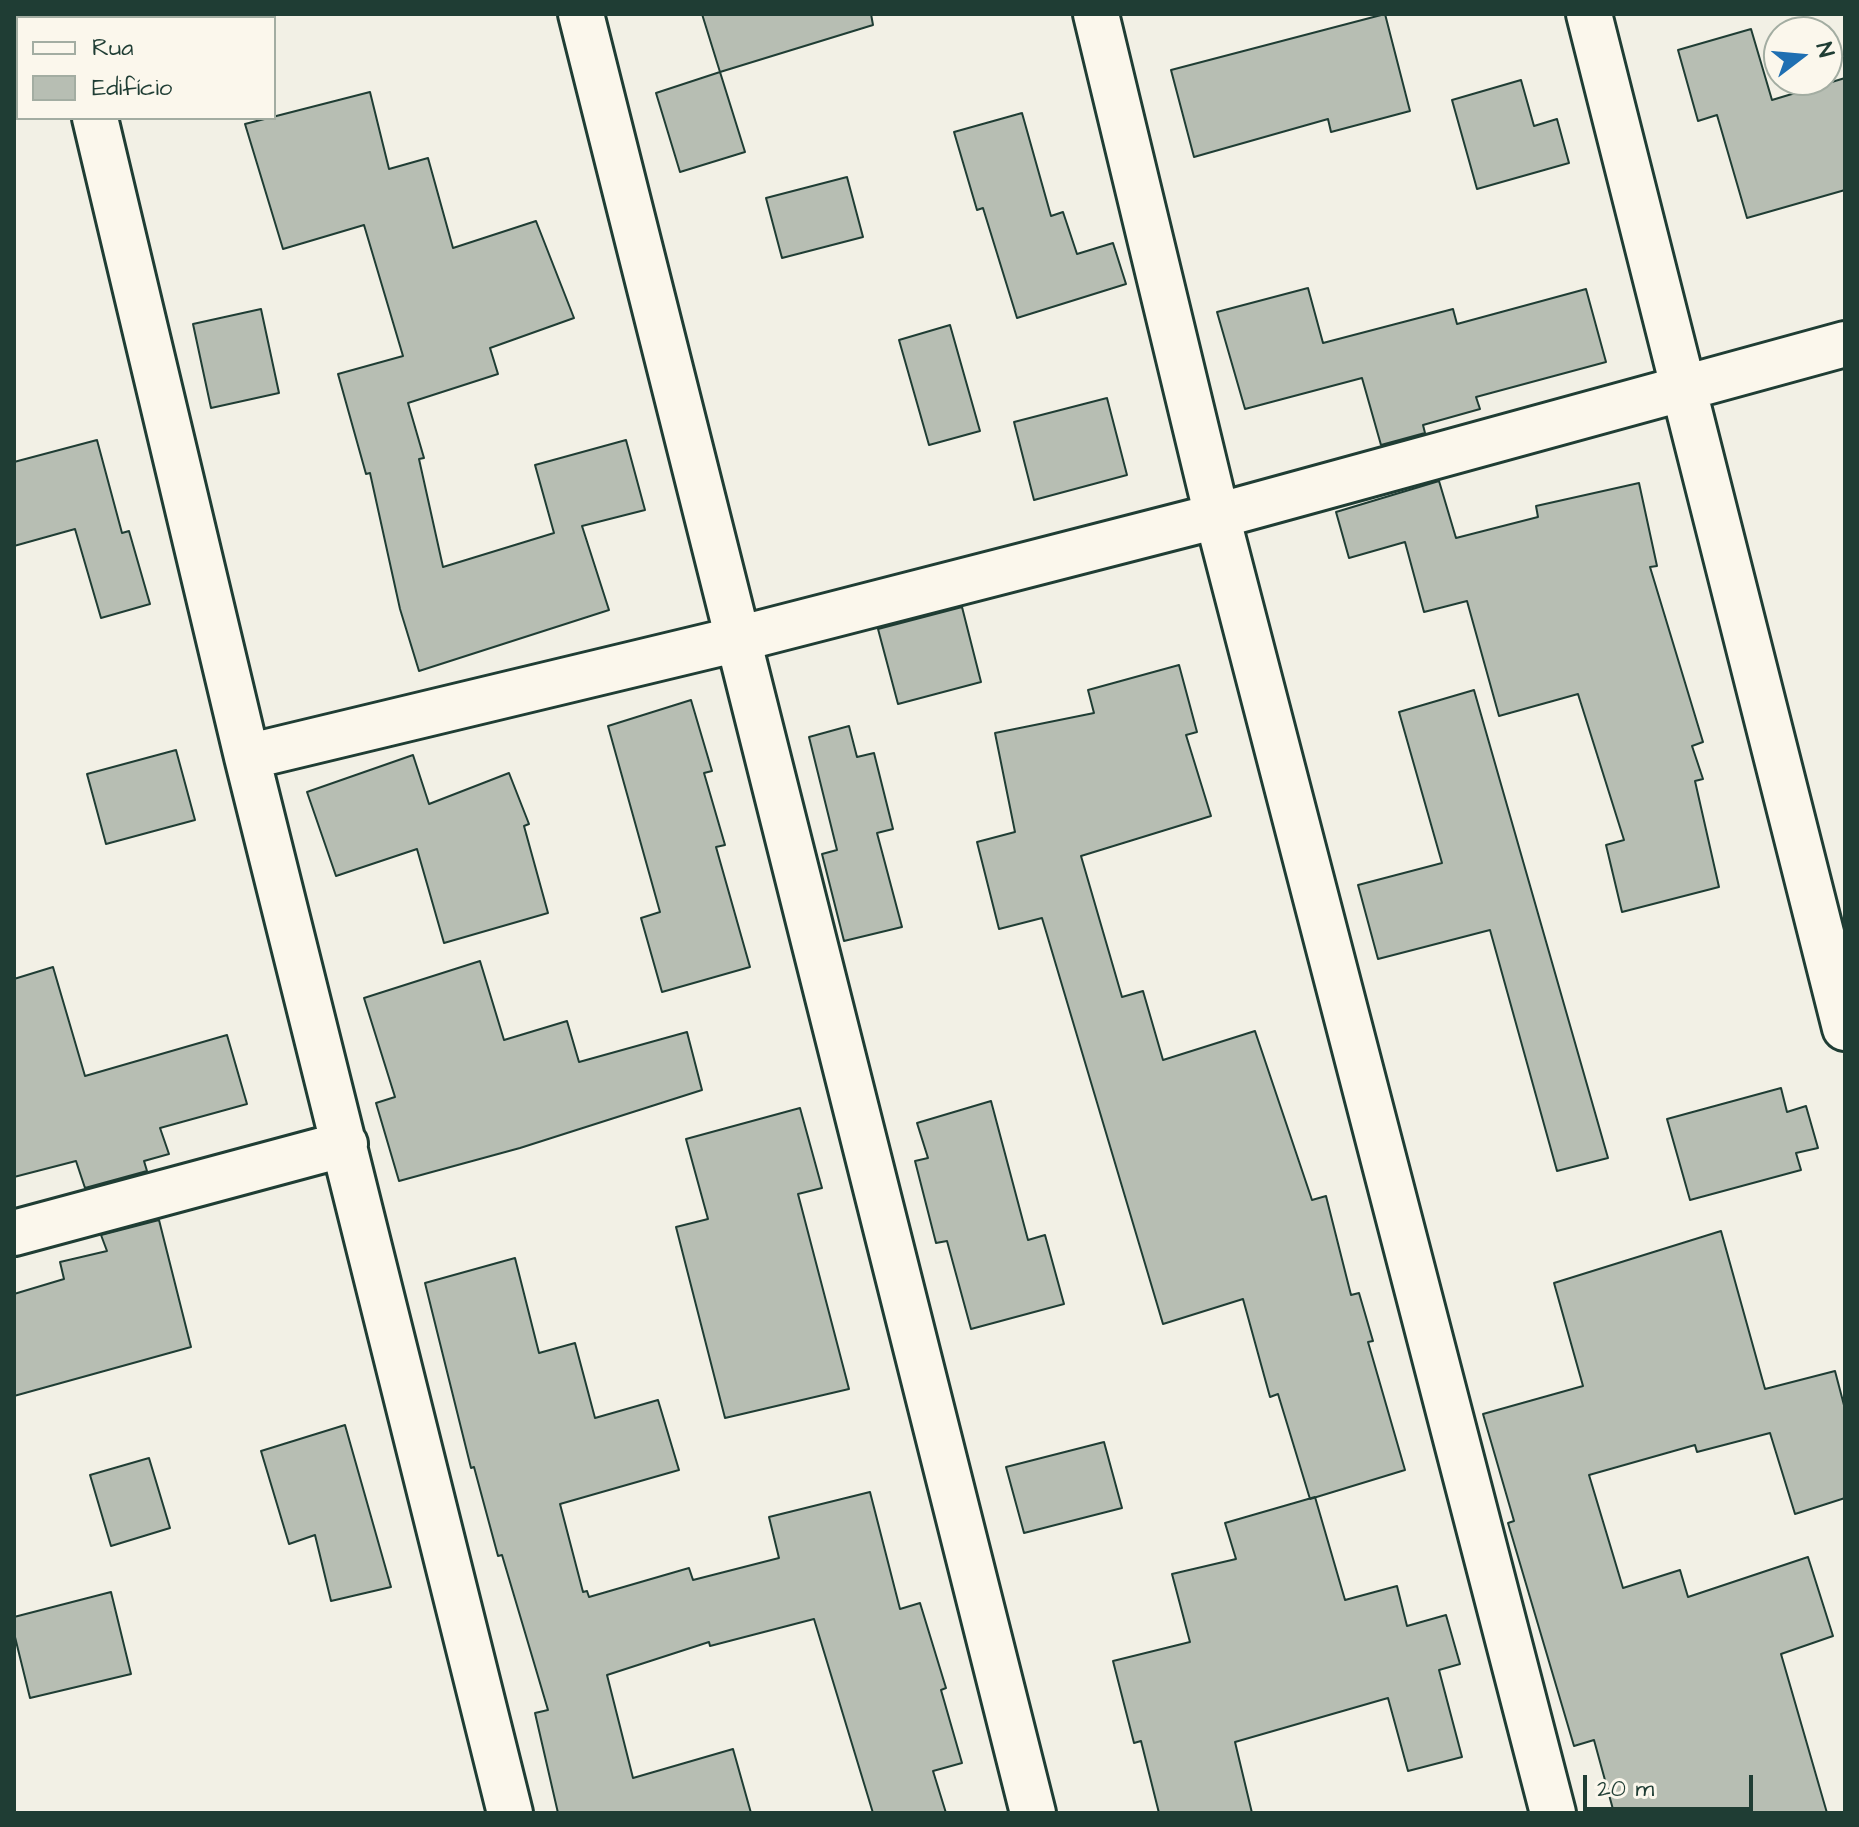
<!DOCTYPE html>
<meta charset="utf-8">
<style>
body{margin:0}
#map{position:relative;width:1859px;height:1827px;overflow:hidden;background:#f2f0e5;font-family:"Architects Daughter",sans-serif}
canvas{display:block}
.frame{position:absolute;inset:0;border:16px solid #1f3d34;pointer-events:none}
.legend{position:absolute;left:16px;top:16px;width:260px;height:104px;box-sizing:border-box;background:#fbf7ec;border:2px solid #a3ada2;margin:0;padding:10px 14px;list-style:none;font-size:24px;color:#1f3d34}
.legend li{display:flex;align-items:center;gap:16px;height:40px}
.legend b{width:40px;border:2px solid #a3ada2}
.north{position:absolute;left:1763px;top:16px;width:80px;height:80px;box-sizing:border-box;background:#fbf7ec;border:2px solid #a3ada2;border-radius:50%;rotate:74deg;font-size:22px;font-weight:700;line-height:32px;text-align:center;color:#1f3d34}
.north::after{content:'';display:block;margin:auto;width:28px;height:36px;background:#1f6fb2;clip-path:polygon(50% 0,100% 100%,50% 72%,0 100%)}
.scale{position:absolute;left:1583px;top:1775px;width:170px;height:36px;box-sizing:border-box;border:4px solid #1f3d34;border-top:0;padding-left:10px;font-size:24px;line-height:28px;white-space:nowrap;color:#1f3d34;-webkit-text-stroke:6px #fbf7ec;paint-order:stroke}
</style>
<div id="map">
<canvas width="1859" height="1827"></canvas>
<div class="frame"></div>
<ul class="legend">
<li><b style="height:10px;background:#fbf7ec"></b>Rua</li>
<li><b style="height:22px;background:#b7beb3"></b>Edifício</li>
</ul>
<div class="north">N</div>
<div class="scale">20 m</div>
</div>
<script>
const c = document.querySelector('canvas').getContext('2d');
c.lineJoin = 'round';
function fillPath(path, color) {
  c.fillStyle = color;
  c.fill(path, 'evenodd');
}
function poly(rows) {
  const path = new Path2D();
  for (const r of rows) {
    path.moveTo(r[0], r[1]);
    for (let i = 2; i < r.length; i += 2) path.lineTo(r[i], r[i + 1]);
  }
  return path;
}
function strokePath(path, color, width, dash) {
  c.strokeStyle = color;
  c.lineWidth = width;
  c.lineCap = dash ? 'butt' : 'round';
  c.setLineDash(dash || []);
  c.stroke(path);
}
const building = poly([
 [702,14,871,14,873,25,720,72,702,14],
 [1385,14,1410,111,1331,132,1328,119,1194,157,1171,70,1385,14],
 [1751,29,1772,100,1845,78,1845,190,1747,218,1717,115,1698,121,1678,50,1751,29],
 [720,72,745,152,680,172,656,93,720,72],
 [1521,80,1534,126,1557,119,1569,163,1477,189,1452,100,1521,80],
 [370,92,389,169,428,158,453,248,536,221,574,318,490,348,498,374,408,403,424,458,419,459,443,567,554,533,535,465,626,440,645,510,582,526,609,610,419,671,400,609,370,473,366,474,338,374,403,356,364,225,283,249,245,124,370,92],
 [1022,113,1051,216,1063,212,1077,254,1113,243,1126,284,1017,318,983,208,977,210,954,132,1022,113],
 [847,177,863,237,782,258,766,198,847,177],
 [1308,288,1323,343,1453,309,1457,324,1586,289,1606,362,1476,397,1480,409,1423,425,1425,433,1381,445,1362,378,1245,409,1217,312,1308,288],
 [261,309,279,393,211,408,193,324,261,309],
 [950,325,980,431,929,445,899,340,950,325],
 [1107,398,1127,475,1034,500,1014,422,1107,398],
 [97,440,122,533,129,531,150,604,101,618,75,529,14,546,14,462,97,440],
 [1439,481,1456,538,1538,517,1536,506,1639,483,1657,566,1650,567,1703,742,1692,746,1703,779,1695,781,1719,887,1622,912,1606,845,1624,840,1578,694,1499,716,1467,601,1424,612,1405,542,1349,558,1336,512,1439,481],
 [962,607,981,682,898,704,878,629,962,607],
 [1179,665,1197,732,1186,735,1211,816,1081,856,1122,997,1143,991,1163,1060,1255,1031,1312,1200,1326,1196,1351,1295,1359,1293,1373,1341,1368,1342,1405,1470,1310,1499,1278,1394,1270,1397,1243,1299,1163,1324,1042,918,999,929,977,842,1015,832,995,733,1094,713,1088,690,1179,665],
 [1474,690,1608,1158,1557,1171,1490,930,1378,959,1358,885,1442,863,1399,712,1474,690],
 [691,700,712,771,704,773,725,845,716,847,750,967,662,992,641,918,660,912,608,726,691,700],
 [849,726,857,757,874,753,893,829,877,833,902,927,844,941,822,854,837,850,809,737,849,726],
 [176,750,195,820,106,844,87,774,176,750],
 [413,755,429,804,509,773,529,824,524,826,548,913,444,943,417,849,336,876,307,792,413,755],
 [480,961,504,1040,567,1021,579,1062,687,1032,702,1090,520,1148,399,1181,376,1103,395,1097,364,998,480,961],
 [53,967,85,1076,227,1035,247,1104,160,1128,169,1154,144,1161,147,1171,85,1188,76,1161,14,1177,14,979,53,967],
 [1781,1088,1787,1112,1806,1106,1818,1148,1796,1153,1801,1170,1690,1200,1667,1119,1781,1088],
 [991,1101,1028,1240,1045,1235,1064,1304,971,1329,947,1241,936,1243,915,1161,928,1158,917,1123,991,1101],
 [800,1108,822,1188,798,1194,849,1389,725,1418,676,1227,708,1219,686,1139,800,1108],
 [159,1220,191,1347,14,1396,14,1294,64,1279,60,1262,107,1251,101,1235,159,1220],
 [1721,1231,1765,1389,1835,1371,1845,1409,1845,1498,1795,1514,1770,1433,1697,1452,1695,1445,1589,1475,1623,1588,1680,1570,1688,1597,1808,1557,1833,1636,1781,1654,1827,1813,1614,1813,1594,1740,1574,1746,1508,1523,1514,1521,1483,1414,1583,1386,1554,1283,1721,1231],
 [515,1258,539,1353,575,1343,595,1418,658,1400,679,1470,560,1504,583,1592,587,1591,589,1597,689,1568,693,1580,779,1558,769,1517,870,1492,900,1609,920,1603,946,1688,941,1690,962,1763,933,1771,946,1813,873,1813,814,1619,710,1646,709,1642,607,1675,633,1778,733,1749,751,1813,558,1813,535,1713,548,1710,502,1555,498,1556,474,1467,471,1468,425,1283,515,1258],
 [345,1425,391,1587,331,1601,315,1535,289,1544,261,1451,345,1425],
 [1104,1442,1122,1508,1024,1533,1006,1467,1104,1442],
 [149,1458,170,1528,111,1546,90,1475,149,1458],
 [1315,1497,1345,1600,1397,1586,1407,1626,1446,1615,1460,1664,1439,1670,1462,1757,1408,1771,1388,1698,1235,1742,1252,1813,1159,1813,1141,1741,1134,1743,1113,1661,1190,1642,1172,1574,1236,1559,1225,1523,1315,1497],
 [111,1592,131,1674,30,1698,14,1633,14,1617,111,1592]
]);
const minor = poly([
 [70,14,71,18],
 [581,14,1033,1813],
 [1096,14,1217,516,1553,1813],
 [1589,14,1845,1028],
 [95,118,247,757,510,1813],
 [247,757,738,639,1217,516,1845,344],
 [14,1233,345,1144]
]);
fillPath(building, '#b7beb3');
strokePath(building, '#1f3d34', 2);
strokePath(minor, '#1f3d34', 50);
strokePath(minor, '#fbf7ec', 44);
</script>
